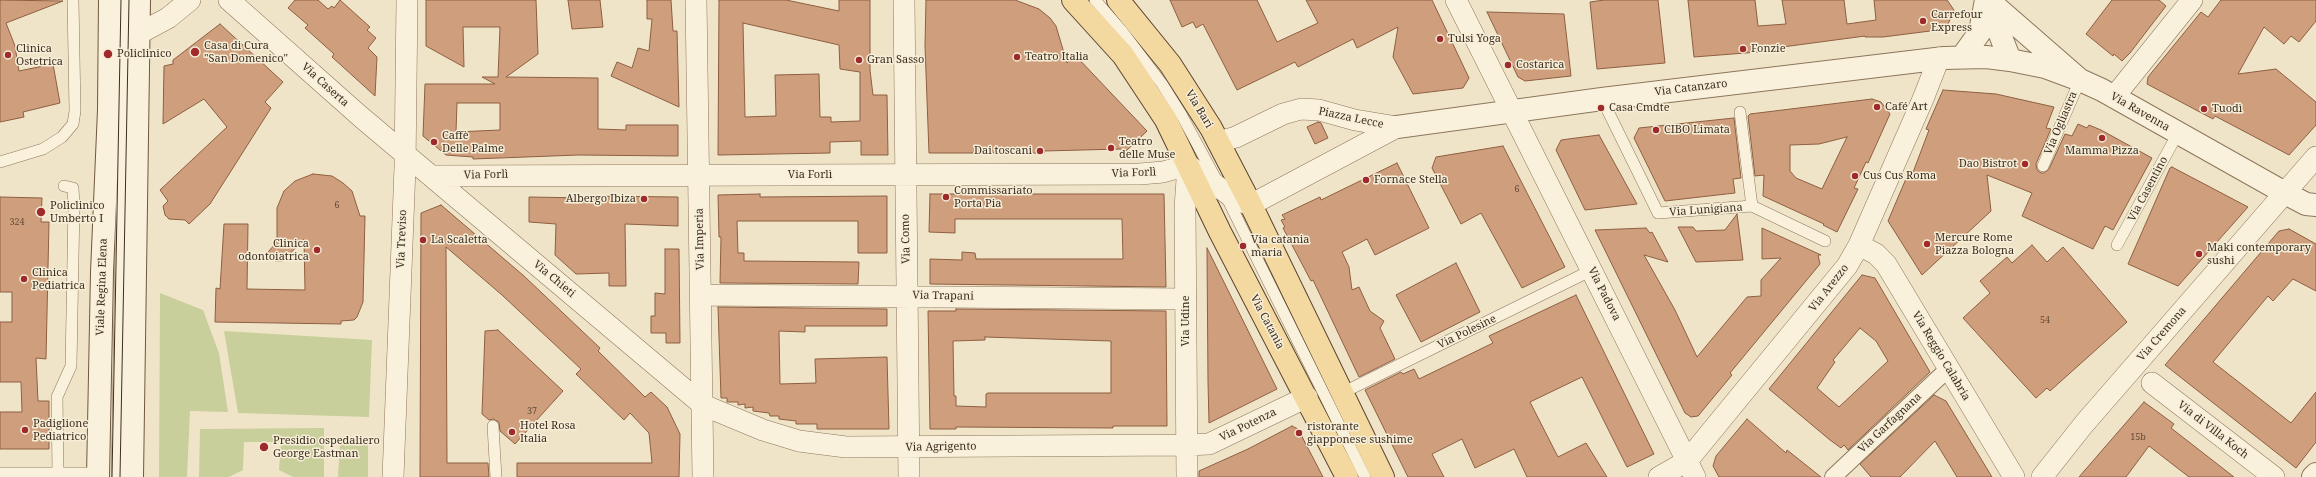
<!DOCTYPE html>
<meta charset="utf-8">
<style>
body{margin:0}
canvas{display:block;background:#f0e4c8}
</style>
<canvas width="2316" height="477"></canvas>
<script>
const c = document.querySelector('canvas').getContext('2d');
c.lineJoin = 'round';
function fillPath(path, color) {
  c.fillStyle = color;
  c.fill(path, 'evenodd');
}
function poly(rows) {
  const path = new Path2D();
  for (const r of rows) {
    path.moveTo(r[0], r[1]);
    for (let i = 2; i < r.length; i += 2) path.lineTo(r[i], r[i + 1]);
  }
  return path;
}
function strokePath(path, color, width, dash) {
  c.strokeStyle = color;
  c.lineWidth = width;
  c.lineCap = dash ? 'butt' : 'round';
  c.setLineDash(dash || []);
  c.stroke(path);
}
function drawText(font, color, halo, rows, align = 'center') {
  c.font = font + ' "Noto Serif",serif';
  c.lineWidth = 3;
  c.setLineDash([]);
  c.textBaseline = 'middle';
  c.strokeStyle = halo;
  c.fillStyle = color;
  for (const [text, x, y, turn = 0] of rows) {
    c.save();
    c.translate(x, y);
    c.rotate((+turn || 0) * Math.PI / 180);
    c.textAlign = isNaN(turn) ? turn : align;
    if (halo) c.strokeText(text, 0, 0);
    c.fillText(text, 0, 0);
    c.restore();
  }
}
const green = poly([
 [160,293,203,310,219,353,228,412,190,411,187,477,159,477],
 [224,331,372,340,369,417,238,413],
 [324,428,324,477,293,477,279,470,281,442,244,442,243,470,229,477,199,477,200,429],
 [340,443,368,444,368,477,338,477]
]);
const building = poly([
 [0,0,63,1,6,23,15,46,19,71,53,64,60,103,23,112,24,117,0,122,0,0],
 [295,0,318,0,328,9,332,6,334,8,340,0,370,27,367,30,376,38,368,48,377,57,375,96,332,57,334,54,305,28,308,25,288,8,295,0],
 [426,0,536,0,538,54,506,77,598,78,598,129,626,130,626,125,678,125,678,156,578,155,473,159,473,157,446,155,423,136,425,84,495,84,482,77,498,77,500,27,463,27,464,67,426,46,426,0],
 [457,103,500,103,500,130,456,132,457,103],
 [568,0,600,0,603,27,572,29,568,0],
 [647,0,671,0,673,31,677,31,679,107,611,76,617,62,632,68,638,48,649,51,652,19,647,19,647,0],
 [719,0,786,0,839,11,839,0,870,0,870,70,873,95,887,95,888,155,861,155,861,141,830,142,830,153,718,155,719,0],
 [743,23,839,45,840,69,860,72,860,121,831,122,831,117,820,117,819,74,775,75,776,116,745,117,743,23],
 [926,0,1015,0,1039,9,1050,18,1056,26,1067,63,1075,55,1147,131,1124,153,1121,149,1044,151,1044,153,929,153,925,46,926,0],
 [1170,0,1257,0,1277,42,1318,23,1306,0,1432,0,1469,78,1463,88,1413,94,1393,57,1398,27,1357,48,1353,39,1298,67,1295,62,1237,90,1203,24,1196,28,1193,22,1182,27,1170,0],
 [1604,0,1658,0,1665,63,1597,69,1590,2,1604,0],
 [1688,0,1755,0,1758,26,1786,24,1782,0,1844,0,1847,24,1876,20,1874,0,1947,0,1954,10,1946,29,1883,37,1865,37,1865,36,1760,50,1758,52,1694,57,1688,0],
 [2112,0,2159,0,2166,6,2130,53,2122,61,2114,54,2113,56,2086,34,2112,0],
 [2221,0,2316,0,2316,21,2299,42,2291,36,2284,44,2264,27,2238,74,2276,69,2316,102,2316,125,2289,155,2215,116,2213,119,2147,84,2148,77,2201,12,2208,17,2221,0],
 [1487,12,1564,14,1571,76,1525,81,1518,77,1487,12],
 [220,24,283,82,265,102,271,108,210,204,189,224,185,220,169,219,165,215,163,206,168,201,160,190,227,127,204,99,163,124,164,66,173,64,173,60,220,24],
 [1943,90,1996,94,2054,107,2046,128,2051,129,2036,164,2037,170,2041,173,2044,173,2049,169,2065,134,2072,136,2078,124,2087,128,2089,125,2101,130,2152,158,2113,230,2105,226,2093,249,2022,216,2032,193,1987,175,1991,211,1922,275,1888,221,1908,174,1912,175,1929,130,1926,129,1943,90],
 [1872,99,1881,102,1890,114,1868,163,1866,162,1854,188,1858,189,1837,232,1823,225,1824,224,1763,196,1764,175,1755,176,1748,116,1750,114,1872,99],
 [1847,137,1822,189,1796,178,1790,171,1790,145,1819,144,1847,137],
 [1734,118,1741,178,1733,179,1735,193,1665,201,1634,138,1639,128,1734,118],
 [1318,122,1321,123,1328,138,1315,144,1307,127,1318,122],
 [1599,135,1637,204,1585,210,1556,150,1561,140,1599,135],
 [1503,146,1565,267,1522,288,1481,213,1461,224,1432,168,1436,157,1503,146],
 [1397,163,1429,228,1375,255,1367,239,1342,252,1349,267,1352,290,1359,287,1370,311,1384,321,1380,328,1395,359,1359,377,1313,280,1311,281,1283,228,1285,227,1281,220,1285,219,1282,215,1320,197,1321,200,1397,163],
 [2172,167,2248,207,2178,286,2128,264,2170,168,2172,167],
 [313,174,332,176,343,183,352,191,360,216,365,216,363,302,357,317,354,320,341,321,341,324,215,322,216,288,220,289,224,224,248,224,247,289,305,290,304,239,283,261,275,261,268,252,277,242,277,208,284,191,295,181,313,174],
 [760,194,760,197,887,196,887,253,858,253,858,221,737,221,738,253,744,253,744,261,859,262,858,284,720,283,721,237,719,237,718,195,760,194],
 [930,194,1164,194,1166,287,930,284,930,259,962,260,962,252,975,253,976,259,1123,259,1122,219,955,219,955,233,929,232,930,194],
 [588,196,678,197,678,226,625,224,626,286,609,286,609,273,576,274,555,255,556,224,529,222,529,197,587,198,588,196],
 [0,197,42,198,41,222,49,222,46,359,36,358,38,401,49,401,49,449,0,449,0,412,22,412,21,382,0,382,0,322,12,322,12,292,0,292,0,197],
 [441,205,524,276,600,348,598,351,645,397,651,392,667,407,680,434,679,477,517,477,517,463,652,463,649,433,630,413,624,420,576,374,581,369,502,295,446,247,447,463,488,463,489,477,420,477,421,213,441,205],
 [1737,214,1743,260,1696,262,1678,227,1693,227,1696,231,1725,230,1737,214],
 [1646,228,1650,233,1652,232,1668,262,1644,255,1675,310,1697,357,1747,297,1761,296,1761,280,1781,258,1762,259,1762,228,1821,255,1818,255,1820,264,1730,373,1732,375,1698,416,1691,417,1685,413,1595,230,1646,228],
 [2289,229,2316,244,2316,291,2293,279,2273,301,2268,296,2213,362,2291,423,2316,392,2316,442,2296,468,2165,365,2279,231,2289,229],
 [2032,245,2047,262,2063,247,2127,322,2050,391,2047,388,2036,398,1963,318,1990,293,1980,281,2007,257,2012,263,2032,245],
 [1207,248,1277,389,1209,423,1208,382,1207,248],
 [665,249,679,249,680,343,666,343,666,333,651,333,651,316,655,316,655,293,665,294,665,249],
 [1456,263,1480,312,1421,342,1396,295,1456,263],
 [1862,275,1875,278,1930,372,1848,450,1844,445,1841,448,1830,440,1769,389,1862,275],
 [1860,328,1876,341,1888,361,1839,407,1817,388,1835,362,1833,360,1860,328],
 [1576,295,1654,454,1627,467,1582,377,1530,402,1558,457,1586,443,1607,477,1527,477,1514,449,1475,468,1462,439,1432,454,1444,477,1408,477,1365,390,1401,372,1403,374,1414,369,1419,379,1493,343,1489,336,1576,295],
 [718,307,887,309,887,326,805,326,805,332,779,331,780,384,816,383,815,359,887,357,889,429,817,429,817,424,796,424,796,421,779,419,779,416,770,416,769,413,753,411,753,407,745,408,745,404,738,405,738,402,727,402,727,398,721,398,718,307],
 [956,309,1166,311,1167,426,1113,426,1113,428,956,427,956,429,930,429,928,311,956,311,956,309],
 [985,337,1111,341,1111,393,988,393,986,394,986,407,956,406,956,396,954,396,953,341,985,340,985,337],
 [498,330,563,391,515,444,500,431,499,422,493,419,489,420,482,414,485,331,498,330],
 [1934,395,1946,401,1992,477,1957,477,1935,441,1900,477,1871,477,1860,464,1934,395],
 [2144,402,2174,424,2171,428,2234,477,2189,477,2149,446,2126,477,2079,477,2144,402],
 [1747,419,1786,453,1787,450,1821,477,1719,477,1713,466,1716,456,1747,419],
 [1292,426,1298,429,1323,477,1199,477,1199,471,1248,449,1292,426]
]);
const service = poly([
 [1095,0,1122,31,1162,84,1182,116,1217,181],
 [1602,99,1658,213,1752,206,1825,241],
 [1740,112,1752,206],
 [0,162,43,149,62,137,73,124,75,111,73,0],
 [2043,166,2080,80],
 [1226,196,1365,477],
 [2117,245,2178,133],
 [1342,393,1592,270],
 [493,426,496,477],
 [0,473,98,473],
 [58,473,57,397,71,366,74,205,73,188,64,186],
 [117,477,125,0]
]);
const pedestrian = poly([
 [1833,477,1948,369]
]);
const minor = poly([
 [229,0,361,117,703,405,763,430,799,441,846,447,1186,445,1209,444,1307,397],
 [696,0,703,477],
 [904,0,909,477],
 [1456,0,1695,477],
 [140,33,168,18,190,0],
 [2114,97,2192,0],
 [1218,142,1236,137,1283,114,1301,109,1319,110,1355,120,1397,127],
 [1188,165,1235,199,1245,203,1256,202,1397,127],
 [432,176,1140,174,1163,172,1188,165],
 [1859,245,1876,254,1886,264,2014,477],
 [701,295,1186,299],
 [2152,383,2274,477],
 [393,477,405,167,407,0],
 [1187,477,1185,208,1188,165],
 [1659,477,1687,461,1847,266,1859,245,1923,99,1939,58],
 [2042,477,2084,424,2316,157]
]);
const tertiary = poly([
 [1988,0,2080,80,2102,90,2285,193,2306,204,2316,205],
 [1987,1,2010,60],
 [1962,57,1980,32,1986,0],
 [1397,127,1602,99,1944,58,1986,57,2010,60,2045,67,2080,80],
 [2313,477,2316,474]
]);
const secondary = poly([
 [98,477,102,272,109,110,110,0],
 [132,477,139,0]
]);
const primary = poly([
 [1073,0,1123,55,1166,120,1220,232,1347,477],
 [1118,0,1170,64,1211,128,1250,203,1383,477]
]);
const tram = poly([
 [112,477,121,0],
 [120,477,129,0]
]);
const markers = [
 [1923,21,4,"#9e2a2b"],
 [1440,39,4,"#9e2a2b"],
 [1743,49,4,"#9e2a2b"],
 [195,52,5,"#9e2a2b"],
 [108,54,5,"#9e2a2b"],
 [8,55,4,"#9e2a2b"],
 [1017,57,4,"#9e2a2b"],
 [859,60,4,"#9e2a2b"],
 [1508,65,4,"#9e2a2b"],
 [1877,107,4,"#9e2a2b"],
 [1601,108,4,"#9e2a2b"],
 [2204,109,4,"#9e2a2b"],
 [1656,130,4,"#9e2a2b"],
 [2102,138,4,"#9e2a2b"],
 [434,142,4,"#9e2a2b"],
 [1111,148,4,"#9e2a2b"],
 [1040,151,4,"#9e2a2b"],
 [2025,164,4,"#9e2a2b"],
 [1855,176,4,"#9e2a2b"],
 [1366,180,4,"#9e2a2b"],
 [946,197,4,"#9e2a2b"],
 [644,199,4,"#9e2a2b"],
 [41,212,5,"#9e2a2b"],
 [423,240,4,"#9e2a2b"],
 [1927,244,4,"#9e2a2b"],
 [1243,246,4,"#9e2a2b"],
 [317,250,4,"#9e2a2b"],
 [2199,254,4,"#9e2a2b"],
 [24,279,4,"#9e2a2b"],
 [25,430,4,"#9e2a2b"],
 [512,432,4,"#9e2a2b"],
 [1299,433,4,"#9e2a2b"],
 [264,447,5,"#9e2a2b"]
];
const numberNames = [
 ["6",1517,189],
 ["6",337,205],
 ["324",17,222],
 ["54",2045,320],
 ["37",532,411],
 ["15b",2138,437]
];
const poiNames = [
 ["Carrefour",1931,15],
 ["Express",1931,28],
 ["Tulsi Yoga",1448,39],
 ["Casa di Cura",204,46],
 ["\"San Domenico\"",204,59],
 ["Clinica",16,49],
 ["Ostetrica",16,62],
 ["Fonzie",1751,49],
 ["Policlinico",117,54],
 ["Teatro Italia",1025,57],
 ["Gran Sasso",867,60],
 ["Costarica",1516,65],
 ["Café Art",1885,107],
 ["Casa Cmdte",1609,108],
 ["Tuodì",2212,109],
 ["CIBO Limata",1664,130],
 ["Caffè",442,136],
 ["Delle Palme",442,149],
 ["Teatro",1119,142],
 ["delle Muse",1119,155],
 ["Dai toscani",1032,151,"right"],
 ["Mamma Pizza",2102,151,"center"],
 ["Dao Bistrot",2017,164,"right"],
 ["Cus Cus Roma",1863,176],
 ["Fornace Stella",1374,180],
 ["Commissariato",954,191],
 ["Porta Pia",954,204],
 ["Albergo Ibiza",636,199,"right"],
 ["Policlinico",50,206],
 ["Umberto I",50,219],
 ["Mercure Rome",1935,238],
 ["Piazza Bologna",1935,251],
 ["La Scaletta",431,240],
 ["Via catania",1251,240],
 ["maria",1251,253],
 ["Clinica",309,244,"right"],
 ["odontoiatrica",309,257,"right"],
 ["Maki contemporary",2207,248],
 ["sushi",2207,261],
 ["Clinica",32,273],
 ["Pediatrica",32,286],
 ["Padiglione",33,424],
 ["Pediatrico",33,437],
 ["Hotel Rosa",520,426],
 ["Italia",520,439],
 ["ristorante",1307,427],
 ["giapponese sushime",1307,440],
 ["Presidio ospedaliero",273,441],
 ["George Eastman",273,454]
];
const streetNames = [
 ["Via Caserta",325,85,42],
 ["Via Catanzaro",1691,88,-7],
 ["Via Bari",1199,109,59],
 ["Via Ravenna",2140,112,30],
 ["Piazza Lecce",1351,118,12],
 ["Via Ogliastra",2061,123,-67],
 ["Via Forlì",1134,173,-2],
 ["Via Forlì",486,175,-1],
 ["Via Forlì",810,175],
 ["Via Casentino",2148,189,-62],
 ["Via Lunigiana",1706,210,-4],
 ["Via Treviso",402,239,-88],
 ["Via Imperia",700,239,-91],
 ["Via Como",906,239,-91],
 ["Via Chieti",554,279,40],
 ["Viale Regina Elena",102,287,-88],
 ["Via Arezzo",1829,288,-52],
 ["Via Padova",1604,294,63],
 ["Via Trapani",943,296,1],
 ["Via Udine",1186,321,-90],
 ["Via Catania",1267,322,62],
 ["Via Polesine",1467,332,-26],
 ["Via Cremona",2162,334,-49],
 ["Via Reggio Calabria",1941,356,59],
 ["Via Garfagnana",1890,423,-43],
 ["Via Potenza",1248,425,-26],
 ["Via di Villa Koch",2213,430,38],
 ["Via Agrigento",941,447,-1]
];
fillPath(green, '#c9cf9b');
fillPath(building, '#cf9f7d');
strokePath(building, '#8d5f41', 1);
strokePath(service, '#8d765c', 12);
strokePath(pedestrian, '#8d765c', 18);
strokePath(minor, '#8d765c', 22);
strokePath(tertiary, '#8d765c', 24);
strokePath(secondary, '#6f573f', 24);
strokePath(primary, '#5b4430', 24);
strokePath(service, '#faf1dc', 11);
strokePath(pedestrian, '#faf1dc', 16);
strokePath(minor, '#faf1dc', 21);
strokePath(tertiary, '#faf1dc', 22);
strokePath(secondary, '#faf1dc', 22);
strokePath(primary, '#f3d9a0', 22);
strokePath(tram, '#3d2e20', 1);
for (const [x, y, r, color] of markers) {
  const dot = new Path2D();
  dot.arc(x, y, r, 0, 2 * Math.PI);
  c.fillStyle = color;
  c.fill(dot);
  strokePath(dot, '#f7eed8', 1.5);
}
drawText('9px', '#624a37', null, numberNames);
drawText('11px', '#3d2e20', '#f7eed8', poiNames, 'left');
drawText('11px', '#3d2e20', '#f7eed8', streetNames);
</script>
